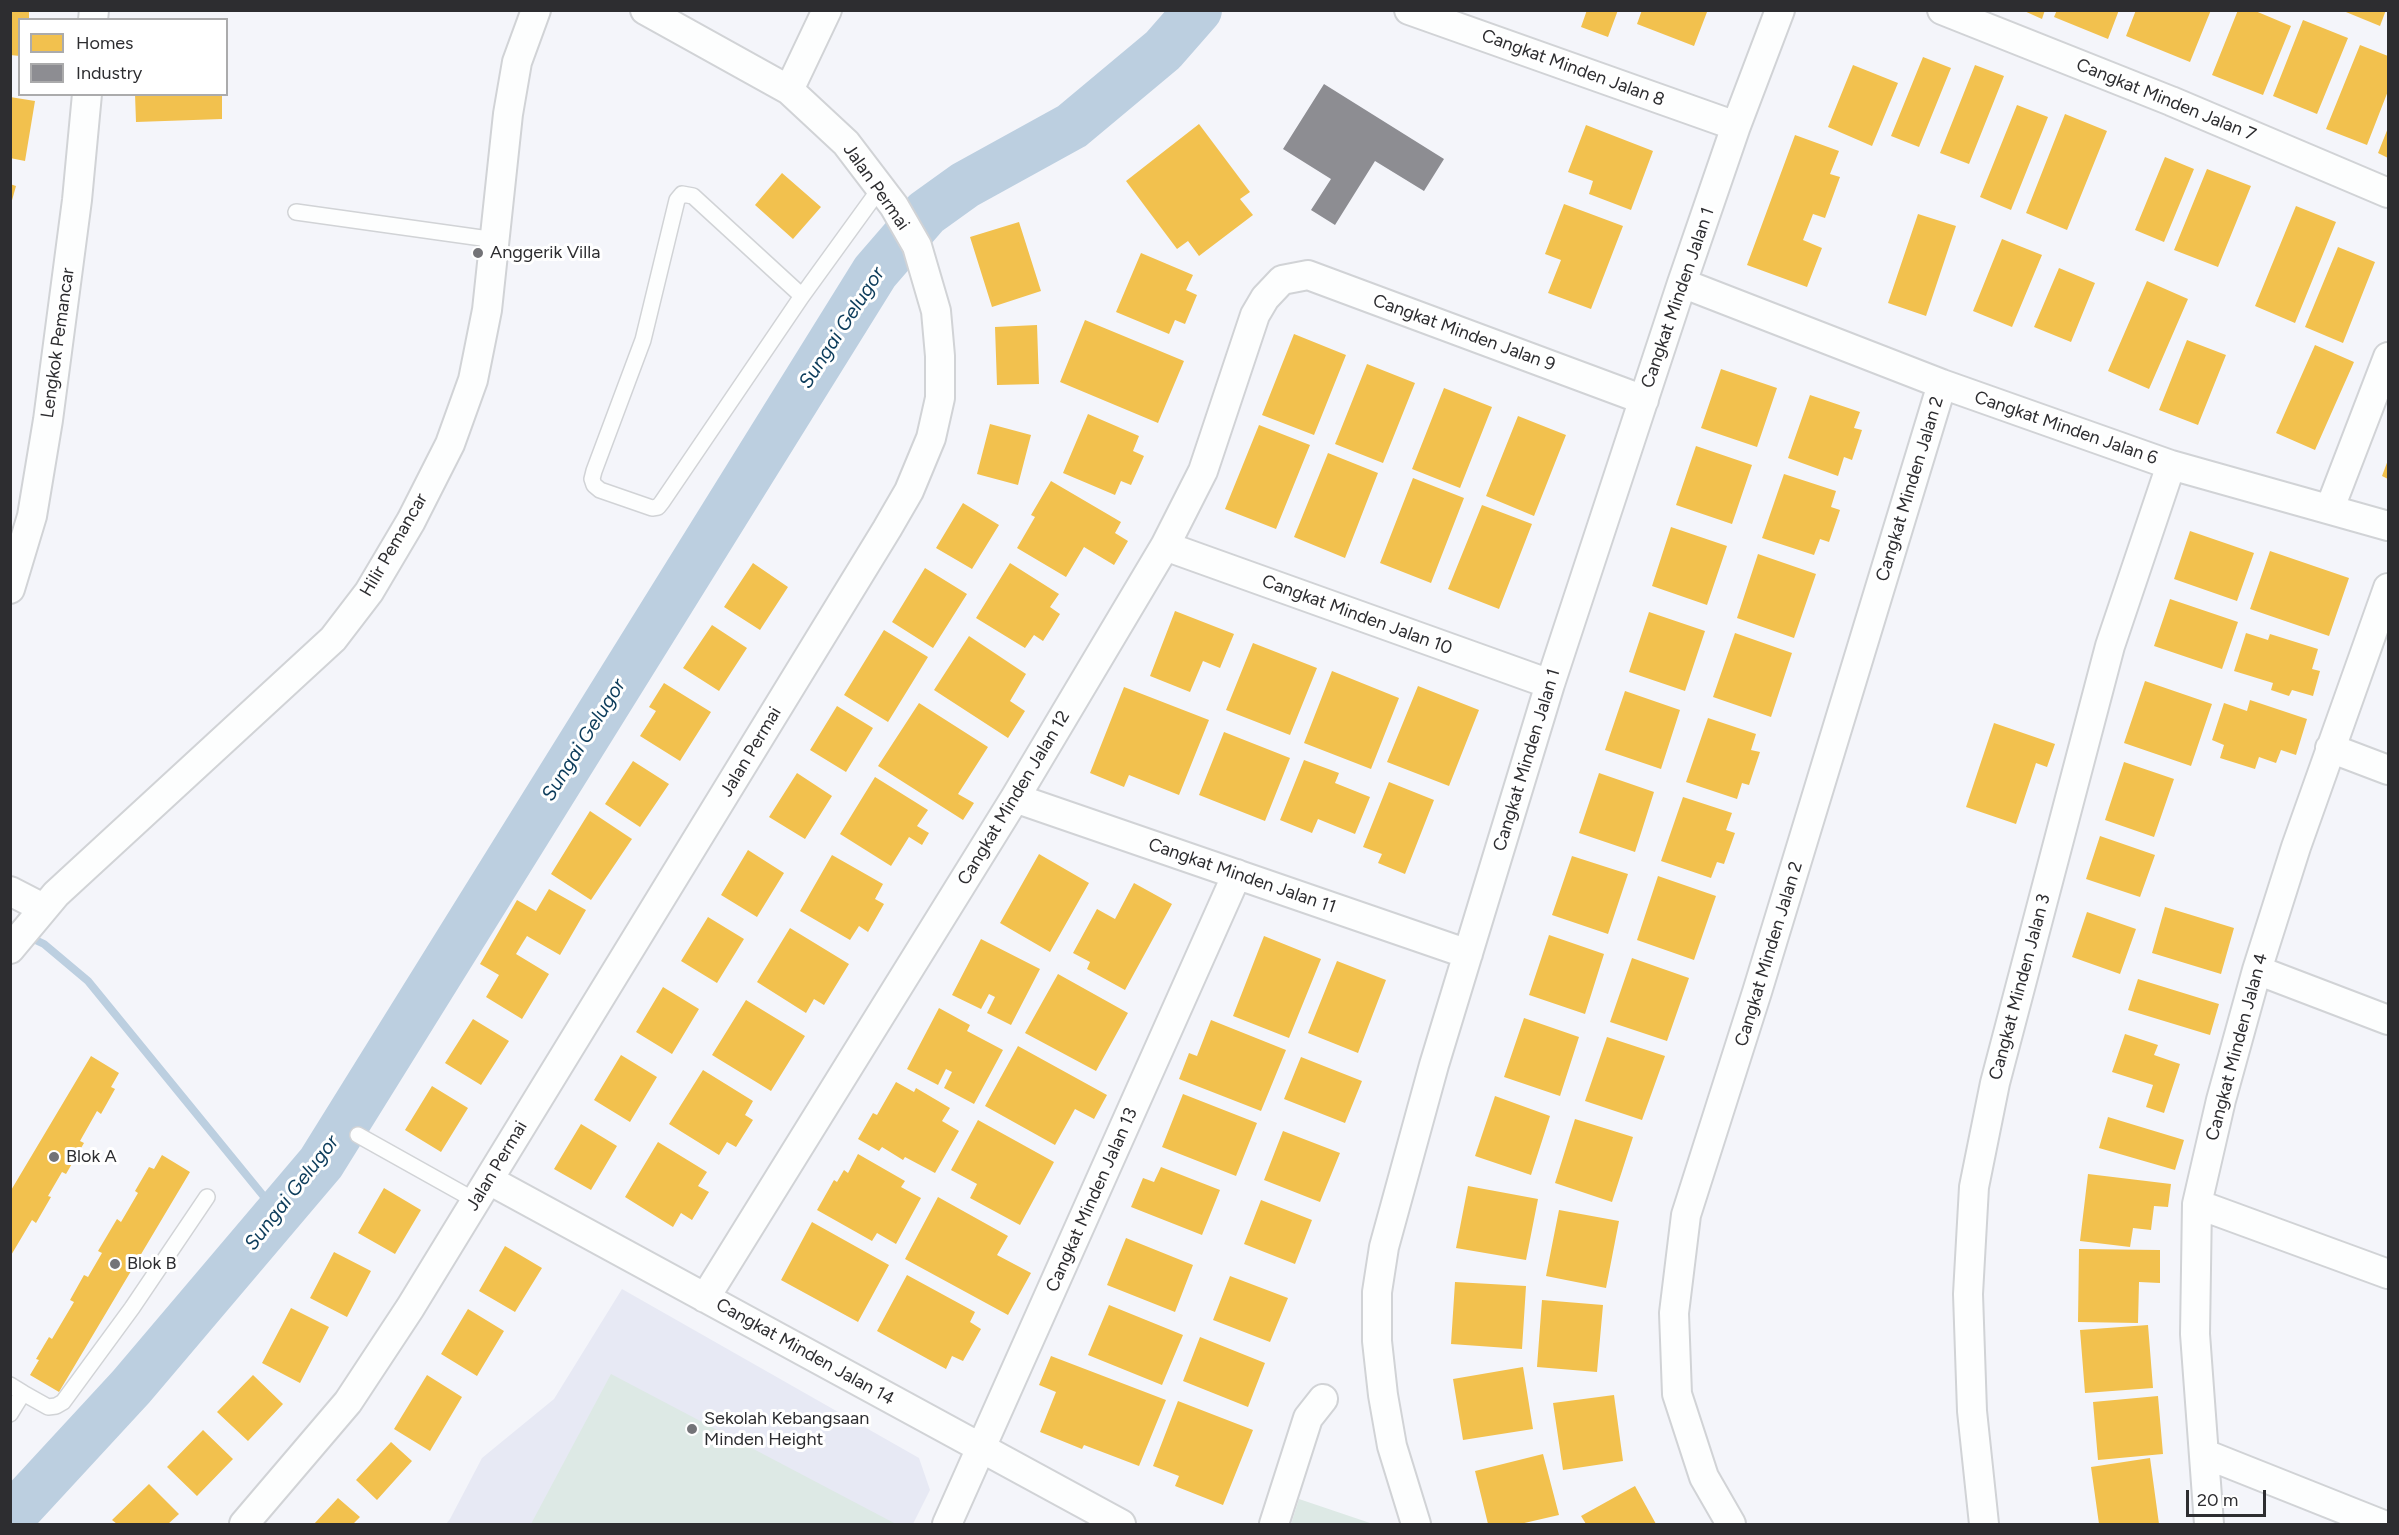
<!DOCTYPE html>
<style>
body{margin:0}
#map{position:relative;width:2399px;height:1535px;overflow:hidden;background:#f4f5fa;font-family:Figtree,sans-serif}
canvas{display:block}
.frame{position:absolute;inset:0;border:12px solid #2d2d30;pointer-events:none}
.legend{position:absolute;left:18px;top:18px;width:210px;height:78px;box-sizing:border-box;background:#fff;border:2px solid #ababac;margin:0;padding:8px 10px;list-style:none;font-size:18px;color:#2d2d30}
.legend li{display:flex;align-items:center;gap:12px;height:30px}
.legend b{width:30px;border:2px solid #ababac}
.scale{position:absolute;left:2186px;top:1490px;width:80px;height:27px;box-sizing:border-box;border:3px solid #2d2d30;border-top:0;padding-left:8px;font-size:18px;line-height:21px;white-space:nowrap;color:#2d2d30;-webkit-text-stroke:4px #fff;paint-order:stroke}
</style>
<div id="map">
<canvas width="2399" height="1535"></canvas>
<div class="frame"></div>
<ul class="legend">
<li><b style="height:16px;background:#f2c14e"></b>Homes</li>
<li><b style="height:16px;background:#8d8d92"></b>Industry</li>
</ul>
<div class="scale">20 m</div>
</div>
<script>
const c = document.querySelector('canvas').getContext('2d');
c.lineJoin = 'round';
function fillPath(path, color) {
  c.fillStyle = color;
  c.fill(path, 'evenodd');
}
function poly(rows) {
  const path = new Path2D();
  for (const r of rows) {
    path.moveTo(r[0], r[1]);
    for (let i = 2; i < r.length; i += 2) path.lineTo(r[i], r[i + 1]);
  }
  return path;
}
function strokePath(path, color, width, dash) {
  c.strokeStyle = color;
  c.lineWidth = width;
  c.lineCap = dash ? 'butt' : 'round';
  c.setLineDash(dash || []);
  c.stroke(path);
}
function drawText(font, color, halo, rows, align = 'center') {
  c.font = font + ' Figtree,sans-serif';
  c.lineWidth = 6;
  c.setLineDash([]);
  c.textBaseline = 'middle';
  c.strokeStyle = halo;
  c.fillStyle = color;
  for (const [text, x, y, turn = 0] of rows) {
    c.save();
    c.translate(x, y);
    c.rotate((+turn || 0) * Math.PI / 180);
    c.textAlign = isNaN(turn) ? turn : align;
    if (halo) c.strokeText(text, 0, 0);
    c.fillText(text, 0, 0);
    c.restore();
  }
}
const built = poly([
 [622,1289,919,1458,930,1490,913,1524,446,1524,450,1519,482,1458,554,1399]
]);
const green = poly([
 [611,1374,896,1524,531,1524],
 [1299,1499,1373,1524,1291,1524]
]);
const homes = poly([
 [10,10,29,10,29,20,20,20,20,56,10,55],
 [1587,10,1618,10,1608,37,1581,27],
 [1642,10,1704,10,1707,12,1694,46,1637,24],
 [2022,10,2045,10,2042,19],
 [2057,10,2119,10,2108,39,2054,17],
 [2136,10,2211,10,2190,62,2126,36],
 [2238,10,2253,10,2291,26,2263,95,2212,75],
 [2341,10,2386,10,2380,26],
 [2303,20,2348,38,2317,114,2273,96],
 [2360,45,2388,56,2388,91,2367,145,2326,129],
 [1923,57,1951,68,1919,147,1891,136],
 [1853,65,1898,83,1872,146,1828,127],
 [1975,65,2004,76,1969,164,1940,153],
 [135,94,222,94,222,119,136,122],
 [10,97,35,101,25,161,10,158],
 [2017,105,2048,117,2011,210,1980,197],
 [2065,114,2107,131,2067,230,2026,213],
 [1199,124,1250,192,1240,199,1253,215,1199,256,1188,241,1177,249,1126,181],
 [1586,125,1653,151,1631,210,1589,194,1593,181,1568,172],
 [2388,128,2388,158,2378,153],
 [1795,135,1839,151,1830,174,1840,177,1825,218,1813,214,1803,240,1822,248,1807,287,1747,265],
 [2165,157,2194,169,2164,242,2135,230],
 [2207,169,2251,186,2218,267,2174,250],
 [782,173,821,207,793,239,755,205],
 [10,184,16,186,11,204,10,204],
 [1564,204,1623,226,1591,309,1548,293,1561,260,1545,254],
 [2296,206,2336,222,2295,323,2255,306],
 [1918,214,1956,226,1926,316,1888,303],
 [1019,222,1041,291,992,307,970,237],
 [2002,239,2042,255,2012,327,1973,311],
 [2338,247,2375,262,2343,343,2305,327],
 [1141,253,1193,275,1186,290,1197,295,1185,324,1175,320,1169,334,1116,312],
 [2059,268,2095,283,2071,342,2034,327],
 [2147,281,2188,299,2149,389,2108,371],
 [1085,320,1184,361,1158,423,1060,382],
 [1037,325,1039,384,997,385,995,327],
 [1294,334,1346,355,1314,435,1262,415],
 [2187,340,2226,355,2198,425,2159,410],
 [2315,345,2354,362,2315,450,2276,433],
 [1367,364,1415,383,1383,463,1335,444],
 [1721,369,1777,388,1757,447,1701,428],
 [1444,388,1492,407,1460,488,1412,469],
 [1810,395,1860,412,1854,428,1862,430,1852,460,1844,457,1838,476,1788,458],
 [1088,414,1139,436,1133,451,1144,456,1131,485,1121,481,1115,495,1063,473],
 [1518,416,1566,435,1534,516,1486,496],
 [990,424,1031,435,1018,485,977,474],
 [1259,425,1310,445,1276,529,1225,509],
 [1696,446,1752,465,1732,524,1676,505],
 [1328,453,1378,473,1345,558,1294,537],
 [2388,460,2388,479,2382,476],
 [1784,474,1836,491,1831,507,1840,510,1829,542,1820,539,1814,555,1762,538],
 [1413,478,1464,498,1431,583,1380,563],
 [1051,481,1121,522,1115,533,1128,541,1114,565,1084,547,1066,577,1017,548,1035,517,1031,515],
 [963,503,999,525,972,569,936,548],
 [1482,505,1532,524,1499,609,1448,589],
 [1671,527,1727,546,1707,605,1652,586],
 [2190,531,2254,553,2237,601,2174,579],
 [2270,551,2349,578,2329,636,2250,609],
 [1758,554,1816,574,1794,638,1737,618],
 [753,563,788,587,760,630,724,607],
 [1010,563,1059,594,1050,607,1060,614,1052,627,1043,641,1034,635,1025,648,976,618],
 [925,568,967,594,933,648,892,622],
 [2170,599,2238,622,2222,669,2154,646],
 [1175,611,1234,634,1220,668,1203,661,1190,692,1150,676],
 [1649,612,1705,631,1685,691,1629,672],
 [712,625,747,648,719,691,683,668],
 [884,630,928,657,888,722,844,695],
 [1735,633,1792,653,1771,717,1713,697],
 [2246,633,2268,640,2270,634,2318,649,2312,669,2320,671,2313,696,2292,690,2289,696,2271,690,2273,683,2234,671],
 [969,636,1026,674,1010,701,1025,711,1008,738,934,690],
 [1253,643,1317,668,1290,735,1226,710],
 [1332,671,1399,698,1371,769,1304,743],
 [2145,681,2212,704,2191,766,2124,743],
 [664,683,711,712,680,761,640,736,656,711,649,707],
 [1418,686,1479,710,1449,786,1387,762],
 [1124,687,1209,720,1179,795,1129,775,1124,787,1090,773],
 [1625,691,1680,710,1661,769,1605,750],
 [2250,700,2307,719,2296,755,2281,750,2276,763,2259,757,2255,769,2220,758,2224,745,2212,740,2224,703,2247,711],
 [919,703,988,747,958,794,974,803,963,820,878,766],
 [837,706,873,728,846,772,810,750],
 [1708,718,1756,734,1751,750,1760,752,1749,785,1742,783,1737,799,1686,782],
 [1994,723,2055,744,2047,767,2036,763,2016,824,1966,807],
 [1224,732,1290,758,1265,821,1199,795],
 [1304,760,1339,773,1335,783,1370,797,1355,834,1318,819,1312,833,1280,820],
 [633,761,669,784,640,827,605,804],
 [2124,762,2174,779,2154,837,2105,820],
 [797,773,832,796,805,839,769,817],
 [1599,773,1654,792,1635,852,1579,833],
 [875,777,928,810,917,826,929,833,922,845,909,837,891,866,840,834],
 [1389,782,1434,800,1405,874,1378,863,1382,854,1363,847],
 [1683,797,1732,813,1726,830,1735,833,1724,864,1717,862,1711,878,1661,861],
 [590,811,632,839,591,900,551,874],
 [2100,836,2155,855,2140,897,2086,879],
 [748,850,784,873,757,917,721,895],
 [1039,854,1089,883,1050,952,1000,923],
 [832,855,883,884,875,899,884,904,868,932,859,926,850,940,800,911],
 [1572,856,1628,874,1608,934,1552,915],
 [1658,876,1716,896,1694,960,1637,940],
 [1134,883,1172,904,1125,990,1087,969,1090,962,1073,953,1097,909,1115,919],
 [549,889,586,910,560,955,527,936,522,944,516,954,549,974,522,1019,486,997,499,975,480,964,517,900,536,911],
 [2165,907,2234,928,2221,974,2152,953],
 [2087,912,2136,929,2120,974,2072,957],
 [708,917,744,939,717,983,681,961],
 [790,928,849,964,824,1005,814,999,806,1013,757,982],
 [1549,935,1604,954,1585,1014,1529,995],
 [1264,936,1321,959,1289,1038,1233,1016],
 [981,939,1040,969,1011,1025,987,1013,995,997,989,994,981,1009,952,995],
 [1632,958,1689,978,1667,1041,1610,1022],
 [1337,961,1386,980,1358,1053,1308,1033],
 [1058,974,1128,1013,1096,1071,1025,1033],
 [2138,979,2219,1004,2210,1035,2128,1010],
 [663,987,699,1009,672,1054,636,1032],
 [746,1000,805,1036,771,1091,712,1055],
 [939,1008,970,1025,967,1031,1003,1050,974,1104,944,1088,952,1072,946,1069,938,1085,907,1069],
 [1524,1018,1579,1037,1560,1096,1504,1077],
 [473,1019,509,1041,481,1085,445,1063],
 [1211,1020,1286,1050,1261,1111,1179,1079,1189,1053,1197,1056],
 [2125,1034,2158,1045,2154,1055,2180,1064,2164,1113,2146,1107,2153,1085,2112,1072],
 [1607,1037,1665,1056,1642,1120,1585,1101],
 [1018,1046,1107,1095,1094,1119,1075,1109,1055,1145,985,1106],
 [621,1055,657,1077,630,1122,594,1100],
 [91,1056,119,1073,111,1087,115,1089,101,1114,97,1111,80,1141,84,1143,66,1174,62,1172,48,1196,51,1197,36,1223,32,1220,10,1257,10,1192],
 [1301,1057,1362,1081,1345,1123,1284,1099],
 [703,1070,753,1101,745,1115,753,1120,736,1147,727,1142,719,1155,669,1124],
 [896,1082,914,1092,916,1088,950,1108,942,1121,959,1131,935,1173,905,1157,903,1160,882,1147,879,1151,858,1139,873,1113,877,1115],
 [432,1086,468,1108,441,1152,405,1130],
 [1183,1094,1257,1123,1236,1176,1162,1147],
 [1495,1096,1550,1116,1531,1175,1475,1156],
 [2108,1117,2184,1140,2175,1170,2099,1148],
 [1575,1119,1633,1137,1612,1202,1555,1183],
 [978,1120,1054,1162,1020,1225,970,1198,977,1184,951,1170],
 [581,1124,617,1146,591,1190,554,1169],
 [1283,1131,1340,1153,1320,1202,1264,1180],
 [658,1142,707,1172,698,1186,709,1192,692,1220,681,1213,673,1227,625,1197],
 [858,1154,905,1181,901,1187,921,1198,896,1244,877,1233,872,1241,817,1210,834,1180,837,1182,844,1170,848,1173],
 [162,1155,190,1172,59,1392,30,1375,39,1360,36,1359,49,1337,52,1339,74,1302,70,1300,84,1275,88,1277,102,1253,98,1251,117,1219,121,1222,138,1193,135,1191,149,1167,154,1169],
 [1161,1167,1220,1190,1202,1235,1131,1207,1143,1178,1154,1182],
 [2088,1174,2171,1184,2168,1207,2154,1206,2151,1230,2133,1228,2130,1247,2080,1241],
 [1468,1186,1538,1199,1526,1260,1456,1248],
 [384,1188,421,1210,395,1254,358,1233],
 [938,1197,1008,1236,997,1255,1031,1273,1008,1315,905,1259],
 [1261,1200,1312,1220,1295,1264,1244,1244],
 [1559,1210,1619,1221,1606,1288,1546,1276],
 [812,1222,889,1265,858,1322,781,1280],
 [1126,1238,1193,1265,1175,1312,1107,1285],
 [505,1246,542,1268,515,1312,479,1291],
 [2079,1249,2160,1250,2160,1283,2139,1282,2138,1323,2078,1322],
 [334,1252,371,1271,347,1317,310,1298],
 [907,1275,975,1312,970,1322,981,1329,963,1361,952,1356,946,1369,877,1331],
 [1230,1276,1288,1298,1270,1342,1213,1320],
 [1455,1282,1526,1286,1522,1349,1451,1344],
 [1542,1300,1603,1305,1597,1372,1537,1367],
 [1109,1305,1183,1335,1162,1385,1088,1355],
 [291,1308,329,1327,300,1383,262,1363],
 [468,1309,504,1331,477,1376,441,1354],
 [2148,1325,2153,1388,2085,1393,2080,1330],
 [1200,1337,1265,1363,1248,1407,1183,1381],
 [1051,1356,1166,1400,1139,1466,1084,1445,1082,1449,1040,1432,1056,1392,1039,1385],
 [1523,1367,1533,1429,1463,1440,1453,1379],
 [253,1375,283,1404,248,1441,217,1412],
 [427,1375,462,1397,430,1451,394,1429],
 [1614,1395,1623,1461,1563,1470,1553,1403],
 [2158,1396,2163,1454,2098,1460,2093,1402],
 [1178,1401,1253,1430,1223,1505,1175,1486,1179,1476,1153,1466],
 [203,1430,233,1459,197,1496,167,1467],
 [391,1442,412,1461,377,1500,356,1480],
 [1543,1454,1559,1515,1520,1524,1488,1524,1475,1471],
 [2150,1458,2159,1524,2099,1524,2091,1467],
 [149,1484,179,1514,168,1524,117,1524,112,1520],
 [1635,1486,1656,1524,1586,1524,1581,1516],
 [338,1498,360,1517,353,1524,314,1524]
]);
const industry = poly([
 [1324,84,1444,159,1424,191,1375,161,1335,225,1311,210,1331,179,1283,149]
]);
const stream = poly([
 [27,936,44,944,88,981,279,1215]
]);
const river = poly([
 [10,1518,131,1387,321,1163,875,272,926,213,965,185,1072,126,1163,50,1198,10]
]);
const service = poly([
 [296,212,496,240],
 [802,296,693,196,682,194,677,200,643,340,594,471,592,479,594,485,600,490,652,508,658,507,662,502,802,296,881,187],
 [358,1135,476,1201],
 [10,1385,23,1393,10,1414],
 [23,1393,48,1407,56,1406,63,1402,132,1308,207,1197]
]);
const minor = poly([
 [1409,10,1736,126],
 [1942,10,2171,101,2388,193],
 [93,20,94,10],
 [789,90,827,10],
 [1682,283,1942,384,2171,465,2388,526],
 [2330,508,2388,357],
 [1165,546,1550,684],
 [10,589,32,516,48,420,77,200,87,94],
 [2330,748,2388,770],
 [1015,798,1468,954],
 [10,891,43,908],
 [10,949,56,894,333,639,369,592,411,521,450,444,473,380,487,310,508,114,517,62,536,10],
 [2257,970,2388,1020],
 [489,1180,1121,1524],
 [2197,1204,2388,1274],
 [705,1298,1015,798,1165,546,1203,471,1255,315,1265,298,1282,280,1308,275,1644,400],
 [2205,1454,2381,1524],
 [244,1524,348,1402,410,1308,887,529,909,491,931,438,940,398,940,356,936,311,917,246,894,206,846,143,789,90,645,10],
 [947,1524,1237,874],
 [1274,1524,1308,1418,1323,1399],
 [1416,1524,1392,1446,1383,1395,1377,1341,1377,1292,1384,1247,1434,1065,1550,684,1682,283,1736,126,1780,10],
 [1731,1524,1704,1477,1677,1394,1674,1313,1686,1215,1757,992,1942,384],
 [1984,1524,1972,1411,1968,1294,1974,1187,1995,1083,2110,646,2171,465],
 [2209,1524,2195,1334,2197,1204,2221,1100,2257,970,2296,847,2388,588]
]);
const markers = [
 [478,253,6,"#737377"],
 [54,1157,6,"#737377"],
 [115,1264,6,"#737377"],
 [692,1429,6,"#737377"]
];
const streetNames = [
 ["Cangkat Minden Jalan 8",1573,68,20],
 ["Cangkat Minden Jalan 7",2166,100,22],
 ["Jalan Permai",876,187,55],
 ["Cangkat Minden Jalan 1",1678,298,-71],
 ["Cangkat Minden Jalan 9",1464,333,20],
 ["Lengkok Pemancar",58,343,-82],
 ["Cangkat Minden Jalan 6",2066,428,19],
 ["Cangkat Minden Jalan 2",1910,489,-73],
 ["Hilir Pemancar",394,545,-60],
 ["Cangkat Minden Jalan 10",1357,615,20],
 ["Jalan Permai",751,752,-59],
 ["Cangkat Minden Jalan 1",1527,760,-73],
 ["Cangkat Minden Jalan 12",1014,798,-59],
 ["Cangkat Minden Jalan 11",1242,876,19],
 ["Cangkat Minden Jalan 2",1769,954,-73],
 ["Cangkat Minden Jalan 3",2020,987,-75],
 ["Cangkat Minden Jalan 4",2237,1047,-75],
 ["Jalan Permai",497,1166,-59],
 ["Cangkat Minden Jalan 13",1092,1200,-66],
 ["Cangkat Minden Jalan 14",805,1352,29]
];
const poiNames = [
 ["Anggerik Villa",490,253],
 ["Blok A",66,1157],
 ["Blok B",127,1264],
 ["Sekolah Kebangsaan",704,1419],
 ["Minden Height",704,1440]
];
const waterNames = [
 ["Sungai Gelugor",842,328,-57],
 ["Sungai Gelugor",584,740,-58],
 ["Sungai Gelugor",292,1193,-52]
];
fillPath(built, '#e7e9f4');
fillPath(green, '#dde9e5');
fillPath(homes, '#f2c14e');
fillPath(industry, '#8d8d92');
strokePath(stream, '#bccfe0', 8);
strokePath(river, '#bccfe0', 48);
strokePath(service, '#d1d3d6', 18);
strokePath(minor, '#d1d3d6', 32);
strokePath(service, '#fdfefe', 15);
strokePath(minor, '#fdfefe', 28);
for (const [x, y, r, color] of markers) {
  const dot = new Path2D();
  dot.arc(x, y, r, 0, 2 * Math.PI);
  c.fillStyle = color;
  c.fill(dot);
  strokePath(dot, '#fff', 2);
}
drawText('18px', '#2d2d30', '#fff', streetNames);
drawText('18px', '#2d2d30', '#fff', poiNames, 'left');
drawText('italic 20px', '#0b3b5a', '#fff', waterNames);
</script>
